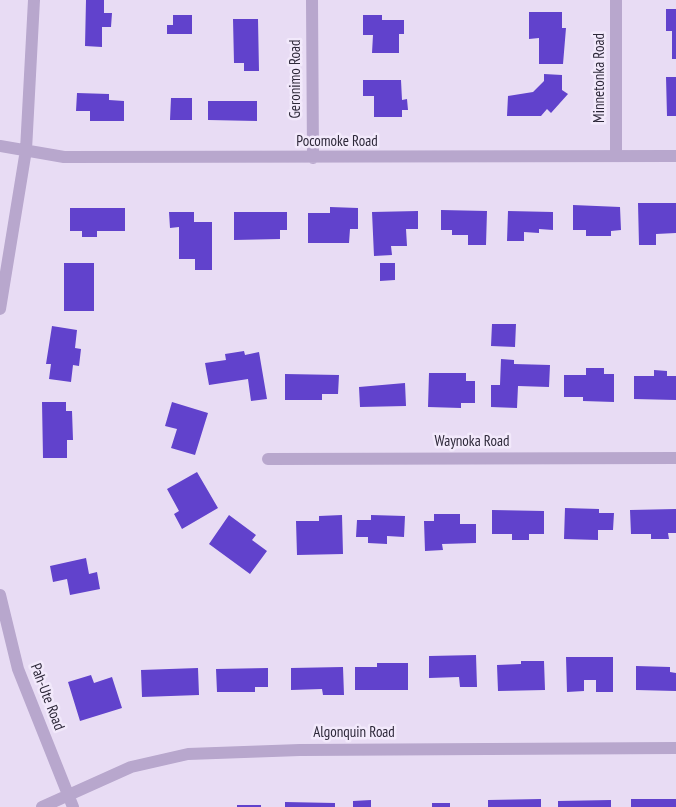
<!DOCTYPE html>
<style>
body{margin:0}
canvas{display:block;background:#e8dcf4}
</style>
<canvas width="676" height="807"></canvas>
<script>
const c = document.querySelector('canvas').getContext('2d');
c.lineJoin = 'round';
function fillPath(path, color) {
  c.fillStyle = color;
  c.fill(path, 'evenodd');
}
function poly(rows) {
  const path = new Path2D();
  for (const r of rows) {
    path.moveTo(r[0], r[1]);
    for (let i = 2; i < r.length; i += 2) path.lineTo(r[i], r[i + 1]);
  }
  return path;
}
function strokePath(path, color, width, dash) {
  c.strokeStyle = color;
  c.lineWidth = width;
  c.lineCap = dash ? 'butt' : 'round';
  c.setLineDash(dash || []);
  c.stroke(path);
}
function drawText(font, color, halo, rows, align = 'center') {
  c.font = font + ' "PT Sans Narrow",sans-serif';
  c.lineWidth = 5;
  c.setLineDash([]);
  c.textBaseline = 'middle';
  c.strokeStyle = halo;
  c.fillStyle = color;
  for (const [text, x, y, turn = 0] of rows) {
    c.save();
    c.translate(x, y);
    c.rotate((+turn || 0) * Math.PI / 180);
    c.textAlign = isNaN(turn) ? turn : align;
    if (halo) c.strokeText(text, 0, 0);
    c.fillText(text, 0, 0);
    c.restore();
  }
}
const building = poly([
 [86,0,104,0,104,13,112,13,111,27,102,27,102,47,85,46],
 [666,9,676,9,676,59,672,59,672,31,666,31],
 [529,12,562,12,562,28,566,28,563,64,539,64,539,38,529,39],
 [173,15,192,15,192,34,167,34,167,25,173,25],
 [363,15,382,15,382,20,404,20,404,34,399,34,399,53,372,53,373,35,363,35],
 [233,19,258,19,259,71,244,71,244,63,234,63],
 [544,74,562,75,562,90,568,94,551,113,547,109,541,116,507,116,508,96,533,92,544,81],
 [666,77,676,77,676,116,667,116],
 [363,80,401,80,402,100,407,99,408,110,402,110,402,117,374,117,374,96,363,96],
 [77,93,109,94,109,100,124,101,124,121,90,121,90,111,76,111],
 [171,98,192,98,192,120,170,120],
 [208,101,257,101,257,121,208,120],
 [638,203,676,203,676,233,656,234,656,245,639,245],
 [573,205,620,207,621,230,611,231,611,236,586,236,586,230,573,230],
 [330,207,358,208,358,229,350,229,349,243,308,243,308,213,330,213],
 [70,208,125,208,125,231,97,231,97,237,82,237,82,231,70,231],
 [441,210,487,211,486,245,468,245,468,235,452,235,452,230,441,230],
 [418,211,418,229,406,229,407,246,391,246,392,255,374,256,372,212],
 [508,211,553,212,553,230,539,229,539,233,524,232,524,241,507,241],
 [169,212,194,212,194,222,212,222,212,270,195,270,195,259,179,259,179,227,170,228],
 [234,212,287,212,287,230,280,230,280,239,234,240],
 [64,263,94,263,94,311,64,311],
 [380,263,395,263,395,280,380,281],
 [492,324,516,324,515,347,491,346],
 [52,326,77,330,75,348,81,349,79,366,73,365,71,382,49,379,51,364,46,364],
 [244,351,245,355,259,352,267,399,251,401,248,379,209,385,205,363,226,360,225,354],
 [501,359,514,360,514,364,550,365,549,387,518,386,517,408,491,407,491,385,500,385],
 [586,368,604,368,604,374,614,374,614,402,583,401,583,397,564,397,564,375,586,375],
 [654,370,667,371,667,376,676,376,676,400,634,399,634,376,654,376],
 [429,373,466,373,466,381,475,381,475,403,461,403,461,408,428,407],
 [285,374,339,375,338,394,322,394,322,400,285,400],
 [405,383,406,406,360,407,359,387],
 [42,402,66,402,66,411,72,411,73,440,67,440,67,458,43,458],
 [172,402,208,413,195,455,171,448,177,429,165,426],
 [197,472,218,508,182,529,174,514,179,511,167,489],
 [565,508,599,509,599,513,614,513,613,530,598,530,598,540,564,539],
 [676,509,676,533,668,533,669,539,651,539,651,534,631,534,630,510],
 [492,510,544,511,544,534,529,534,529,540,512,540,512,534,492,534],
 [434,514,460,514,460,524,476,524,476,543,442,544,443,550,425,551,424,521,434,521],
 [229,515,256,535,252,540,267,551,250,574,209,544],
 [342,515,343,554,297,555,296,521,319,521,319,516],
 [371,515,405,516,404,537,387,536,387,544,368,543,368,537,356,537,357,520,371,520],
 [86,558,89,574,97,572,100,589,70,595,67,579,53,582,50,566],
 [476,655,477,687,460,687,459,677,429,678,429,656],
 [566,657,613,657,613,692,596,692,596,680,584,680,584,691,567,692],
 [521,661,544,661,545,690,498,691,497,665,521,664],
 [377,663,408,663,408,690,355,690,355,667,377,667],
 [636,666,670,667,670,672,676,673,676,691,636,690],
 [343,667,344,695,323,695,322,689,291,690,291,668],
 [198,668,199,695,142,697,141,670],
 [268,668,268,687,255,687,255,692,217,692,216,669],
 [91,675,94,683,112,677,122,708,80,721,68,682],
 [541,799,541,807,488,807,488,800],
 [631,799,676,799,676,807,631,807],
 [371,800,371,807,353,807,353,801],
 [611,800,611,807,558,807,558,801],
 [285,802,335,803,335,807,285,807],
 [432,803,450,803,450,807,432,807],
 [237,805,261,805,261,807,237,807]
]);
const minor = poly([
 [312,0,313,158],
 [616,0,616,156],
 [0,146,64,157,676,156],
 [0,309,26,150,34,0],
 [268,459,676,458],
 [0,595,18,669,73,807],
 [42,807,131,767,188,754,300,750,676,748]
]);
const streetNames = [
 ["Minnetonka Road",600,78,-90],
 ["Geronimo Road",296,79,-90],
 ["Pocomoke Road",337,142],
 ["Waynoka Road",472,442],
 ["Pah-Ute Road",47,697,69],
 ["Algonquin Road",354,733]
];
fillPath(building, '#6142cc');
strokePath(minor, '#b8a7cd', 12);
drawText('15px', '#2d2839', '#f2e9fb', streetNames);
</script>
